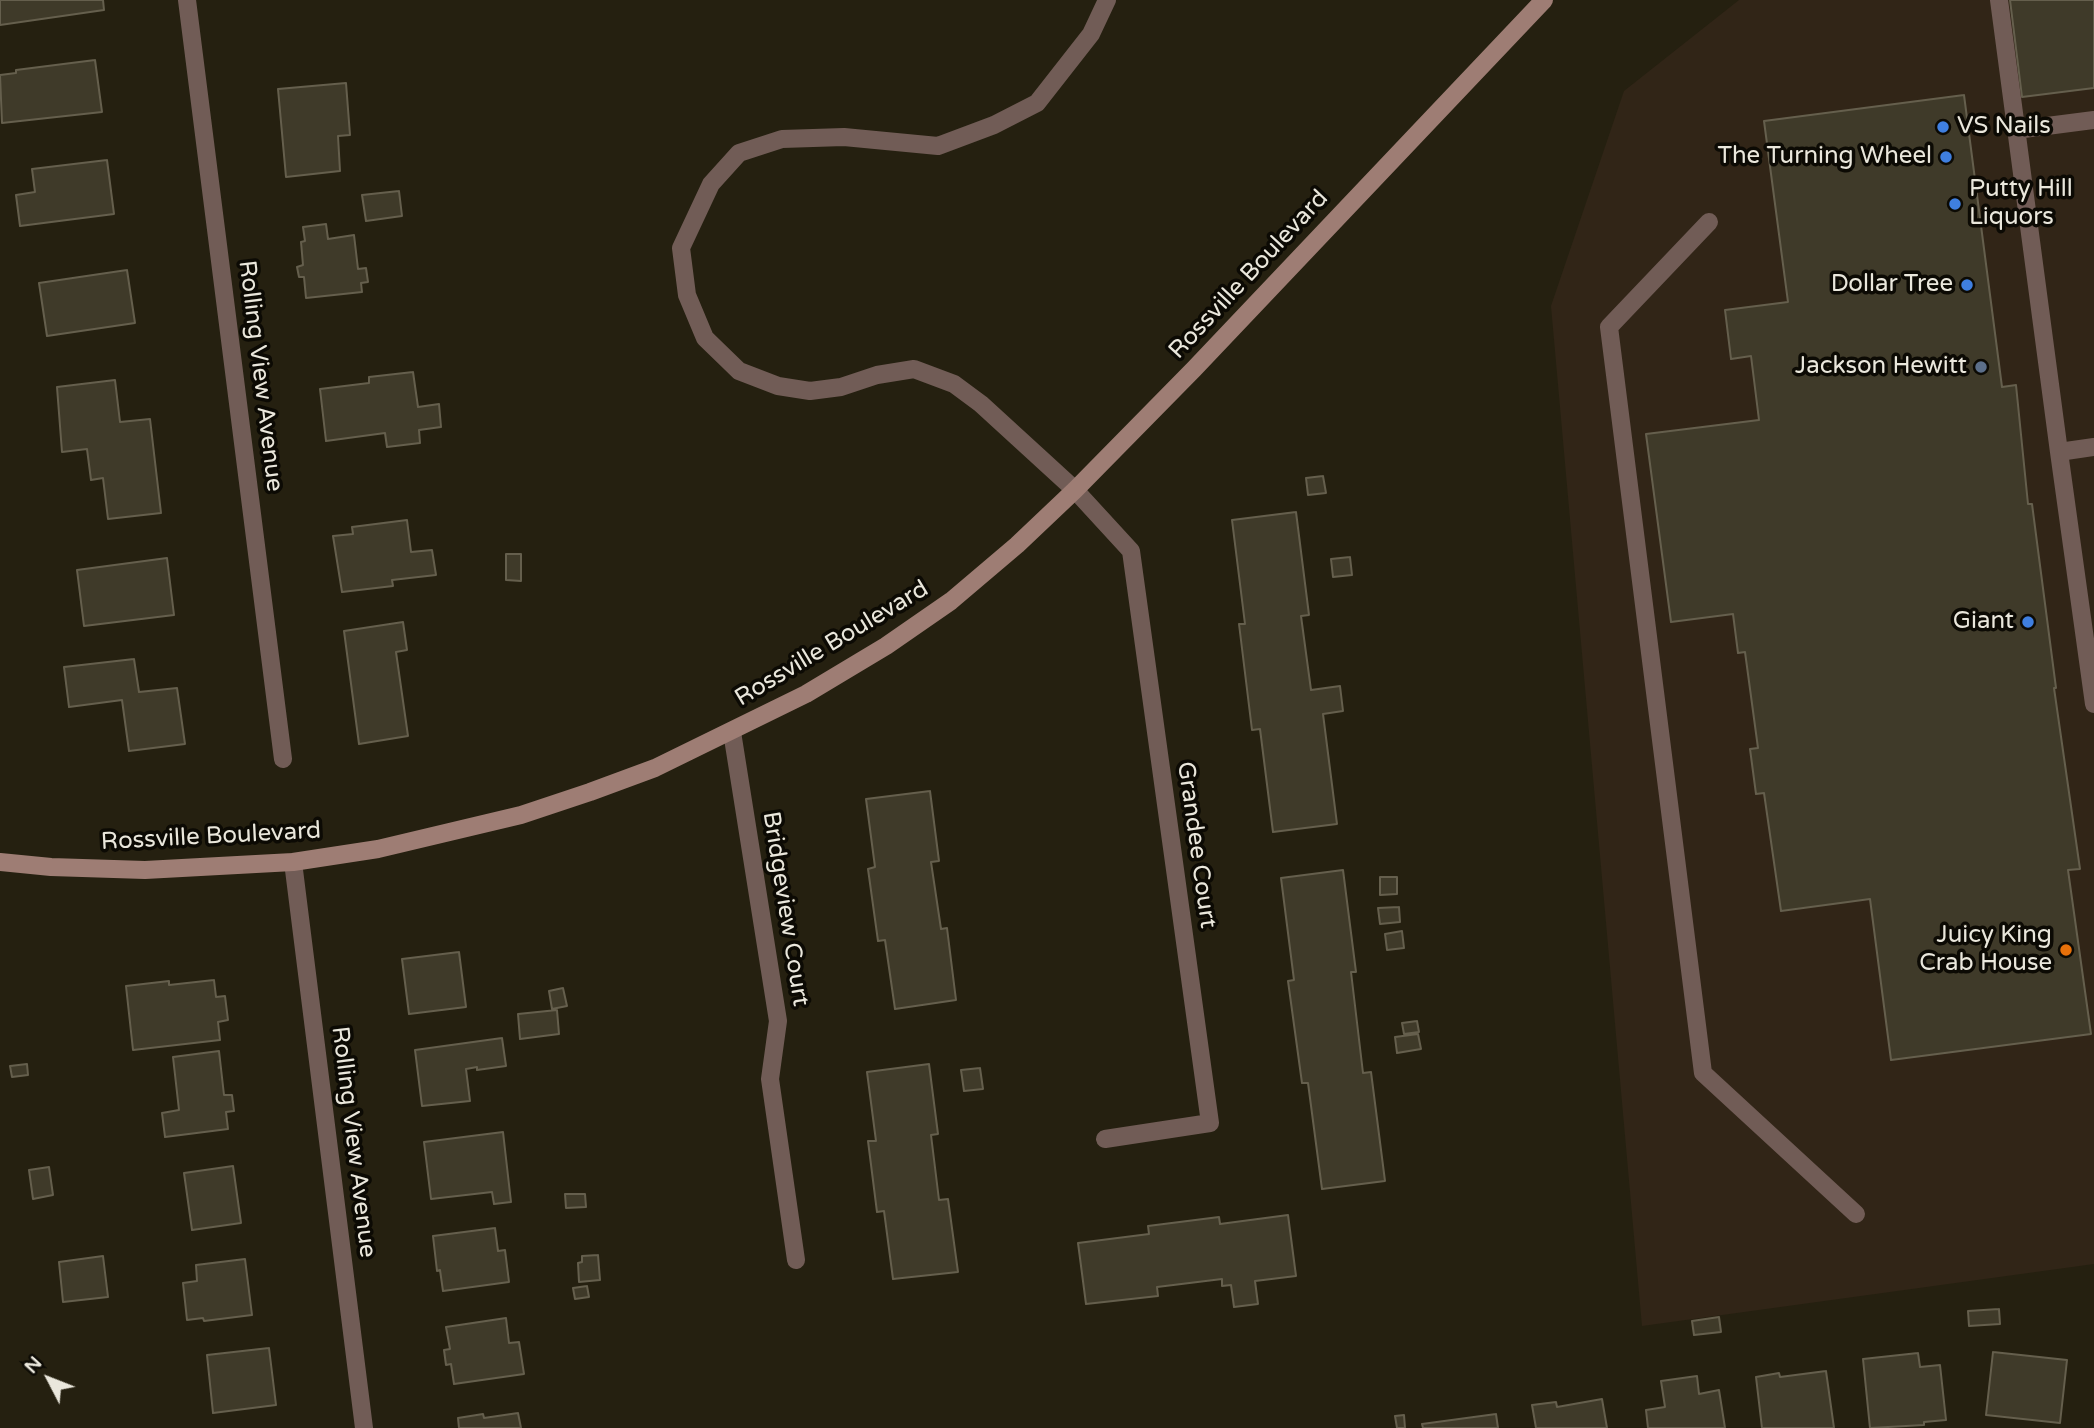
<!DOCTYPE html>
<style>
body{margin:0}
#map{position:relative;width:2094px;height:1428px;overflow:hidden;background:#252010;font-family:"Varela Round",sans-serif}
canvas{display:block}
.north{position:absolute;left:14px;top:1344px;width:70px;height:70px;-webkit-text-stroke:5px #0c0a04;paint-order:stroke;rotate:312deg;font-size:19px;font-weight:700;line-height:28px;text-align:center;color:#eae7dc}
.north::after{content:'';display:block;margin:auto;width:24px;height:32px;background:#eae7dc;clip-path:polygon(50% 0,100% 100%,50% 72%,0 100%)}
</style>
<div id="map">
<canvas width="2094" height="1428"></canvas>
<div class="north">N</div>
</div>
<script>
const c = document.querySelector('canvas').getContext('2d');
c.lineJoin = 'round';
function fillPath(path, color) {
  c.fillStyle = color;
  c.fill(path, 'evenodd');
}
function poly(rows) {
  const path = new Path2D();
  for (const r of rows) {
    path.moveTo(r[0], r[1]);
    for (let i = 2; i < r.length; i += 2) path.lineTo(r[i], r[i + 1]);
  }
  return path;
}
function strokePath(path, color, width, dash) {
  c.strokeStyle = color;
  c.lineWidth = width;
  c.lineCap = dash ? 'butt' : 'round';
  c.setLineDash(dash || []);
  c.stroke(path);
}
function drawText(font, color, halo, rows, align = 'center') {
  c.font = font + ' "Varela Round",sans-serif';
  c.lineWidth = 7;
  c.setLineDash([]);
  c.textBaseline = 'middle';
  c.strokeStyle = halo;
  c.fillStyle = color;
  for (const [text, x, y, turn = 0] of rows) {
    c.save();
    c.translate(x, y);
    c.rotate((+turn || 0) * Math.PI / 180);
    c.textAlign = isNaN(turn) ? turn : align;
    if (halo) c.strokeText(text, 0, 0);
    c.fillText(text, 0, 0);
    c.restore();
  }
}
const commercial = poly([
 [1739,0,2094,0,2094,1264,1642,1326,1551,306,1624,91]
]);
const building = poly([
 [0,0,103,0,104,10,0,25,0,0],
 [2010,0,2094,0,2094,88,2022,97,2010,0],
 [95,60,102,112,2,123,0,75,16,73,16,70,95,60],
 [346,83,350,135,338,136,340,171,286,177,278,89,346,83],
 [1964,95,2002,387,2016,385,2028,504,2032,504,2056,688,2054,688,2080,869,2068,870,2091,1034,1891,1060,1870,899,1781,911,1764,793,1756,794,1750,749,1758,748,1745,652,1738,653,1733,614,1671,622,1646,434,1759,420,1751,356,1731,359,1725,310,1788,302,1764,121,1964,95],
 [107,160,114,214,20,226,16,195,35,192,32,169,107,160],
 [399,191,402,216,366,221,362,195,399,191],
 [326,224,328,239,354,235,358,269,366,268,368,282,361,283,362,292,306,298,304,277,299,277,297,267,303,265,301,242,305,241,303,227,326,224],
 [127,270,135,323,47,336,39,283,127,270],
 [413,372,418,407,439,404,441,427,419,430,420,443,387,447,385,433,326,441,320,389,369,383,369,377,413,372],
 [115,380,120,422,150,419,161,513,108,519,103,478,91,480,87,449,62,452,57,387,115,380],
 [1323,476,1326,493,1308,495,1306,478,1323,476],
 [1296,512,1309,615,1301,616,1311,690,1340,686,1343,711,1323,714,1337,824,1273,832,1260,729,1252,730,1239,624,1245,624,1232,520,1296,512],
 [407,520,411,552,432,550,436,575,392,580,393,586,342,592,333,536,353,534,352,527,407,520],
 [506,554,521,554,521,581,506,580,506,554],
 [1350,557,1352,575,1333,577,1331,559,1350,557],
 [167,558,174,615,84,626,77,570,167,558],
 [403,622,407,650,396,652,408,736,359,744,344,631,403,622],
 [134,659,139,692,177,688,185,744,129,751,122,700,69,707,64,667,134,659],
 [930,791,939,861,931,862,941,929,947,928,956,1000,895,1009,885,940,878,941,868,869,875,867,866,799,930,791],
 [1343,870,1356,972,1351,972,1363,1073,1371,1072,1385,1181,1322,1189,1308,1083,1302,1083,1288,981,1294,980,1281,878,1343,870],
 [1380,877,1397,877,1397,894,1380,895,1380,877],
 [1399,907,1400,922,1380,924,1378,908,1399,907],
 [1402,931,1404,948,1387,950,1385,934,1402,931],
 [459,952,466,1007,409,1014,402,959,459,952],
 [214,980,216,997,225,996,228,1020,218,1022,220,1040,133,1050,126,986,169,981,169,985,214,980],
 [563,988,567,1006,552,1009,549,991,563,988],
 [557,1010,559,1034,520,1039,518,1014,557,1010],
 [1417,1021,1419,1032,1404,1034,1402,1023,1417,1021],
 [1418,1034,1421,1049,1397,1053,1395,1037,1418,1034],
 [502,1038,506,1066,477,1070,477,1067,466,1069,470,1101,422,1106,415,1050,502,1038],
 [219,1051,224,1095,232,1095,234,1111,226,1112,228,1129,165,1137,162,1113,179,1110,173,1057,219,1051],
 [27,1064,28,1075,12,1077,10,1066,27,1064],
 [929,1064,938,1134,931,1135,939,1200,948,1199,958,1272,893,1279,884,1211,877,1212,868,1141,876,1141,867,1072,929,1064],
 [980,1068,983,1089,964,1091,961,1070,980,1068],
 [503,1132,511,1202,494,1204,492,1192,431,1199,424,1142,503,1132],
 [233,1166,241,1223,192,1230,184,1173,233,1166],
 [49,1167,53,1195,33,1199,29,1170,49,1167],
 [565,1194,585,1194,586,1207,566,1208,565,1194],
 [1288,1215,1296,1276,1255,1281,1258,1304,1234,1307,1231,1285,1222,1286,1222,1279,1157,1287,1158,1296,1086,1304,1078,1243,1149,1234,1148,1226,1219,1217,1220,1224,1288,1215],
 [495,1228,498,1251,505,1250,509,1282,443,1291,440,1270,437,1271,433,1236,495,1228],
 [598,1255,600,1280,579,1282,578,1263,582,1262,582,1256,598,1255],
 [103,1256,108,1297,63,1302,59,1262,103,1256],
 [245,1259,252,1315,204,1321,203,1318,187,1320,183,1283,197,1281,196,1265,245,1259],
 [587,1286,589,1297,575,1299,573,1288,587,1286],
 [1999,1309,2000,1324,1969,1326,1968,1311,1999,1309],
 [1719,1317,1721,1332,1694,1335,1692,1321,1719,1317],
 [506,1318,509,1343,519,1342,524,1374,454,1384,451,1364,446,1365,444,1350,450,1349,446,1327,506,1318],
 [269,1348,276,1405,213,1413,207,1355,269,1348],
 [1993,1352,2067,1360,2060,1423,1986,1415,1993,1352],
 [1918,1353,1920,1367,1940,1365,1946,1420,1924,1422,1924,1425,1870,1428,1863,1359,1918,1353],
 [1826,1371,1834,1428,1762,1428,1756,1377,1779,1373,1780,1377,1826,1371],
 [1697,1376,1699,1394,1719,1390,1725,1428,1648,1428,1646,1410,1665,1407,1661,1381,1697,1376],
 [1602,1399,1607,1428,1536,1428,1532,1405,1556,1402,1557,1407,1602,1399],
 [518,1413,521,1428,459,1428,458,1418,483,1414,484,1418,518,1413],
 [1496,1414,1498,1428,1423,1428,1422,1424,1496,1414],
 [1404,1415,1405,1428,1397,1428,1395,1416,1404,1415]
]);
const lane = poly([
 [1999,0,2059,452,2094,447],
 [2016,130,2094,120],
 [1709,222,1609,327,1703,1073,1856,1214],
 [2059,452,2094,704],
 [1075,490,981,404,954,384,914,369,877,375,841,387,810,391,778,386,739,371,705,338,687,295,681,248,711,184,739,153,782,139,844,137,938,146,994,125,1037,103,1091,34,1107,0]
]);
const street = poly([
 [187,0,283,759],
 [1075,490,1131,551,1210,1123,1105,1139],
 [732,732,778,1021,770,1079,796,1260],
 [293,862,364,1428]
]);
const secondary = poly([
 [0,862,51,867,145,870,293,862,378,849,521,815,590,792,655,768,806,694,886,646,951,601,1017,545,1075,490,1194,369,1544,0]
]);
const markers = [
 [1943,127,7,"#3f7fe0"],
 [1946,157,7,"#3f7fe0"],
 [1955,204,7,"#3f7fe0"],
 [1967,285,7,"#3f7fe0"],
 [1981,367,7,"#5c6f8a"],
 [2028,622,7,"#3f7fe0"],
 [2066,950,7,"#e8710a"]
];
const poiNames = [
 ["VS Nails",1957,127,"left"],
 ["The Turning Wheel",1932,157],
 ["Putty Hill",1969,190,"left"],
 ["Liquors",1969,218,"left"],
 ["Dollar Tree",1953,285],
 ["Jackson Hewitt",1967,367],
 ["Giant",2014,622],
 ["Juicy King",2052,936],
 ["Crab House",2052,964]
];
const streetNames = [
 ["Rossville Boulevard",1249,275,-47],
 ["Rolling View Avenue",260,376,83],
 ["Rossville Boulevard",832,644,-31],
 ["Rossville Boulevard",211,837,-3],
 ["Grandee Court",1196,845,82],
 ["Bridgeview Court",785,909,81],
 ["Rolling View Avenue",353,1142,83]
];
fillPath(commercial, '#312517');
fillPath(building, '#3f3a29');
strokePath(building, '#655f4d', 2);
strokePath(lane, '#715c56', 18);
strokePath(street, '#715c56', 18);
strokePath(secondary, '#9e7d74', 18);
for (const [x, y, r, color] of markers) {
  const dot = new Path2D();
  dot.arc(x, y, r, 0, 2 * Math.PI);
  c.fillStyle = color;
  c.fill(dot);
  strokePath(dot, '#0c0a04', 2.5);
}
drawText('24px', '#eae7dc', '#0c0a04', poiNames, 'right');
drawText('24px', '#eae7dc', '#0c0a04', streetNames);
</script>
